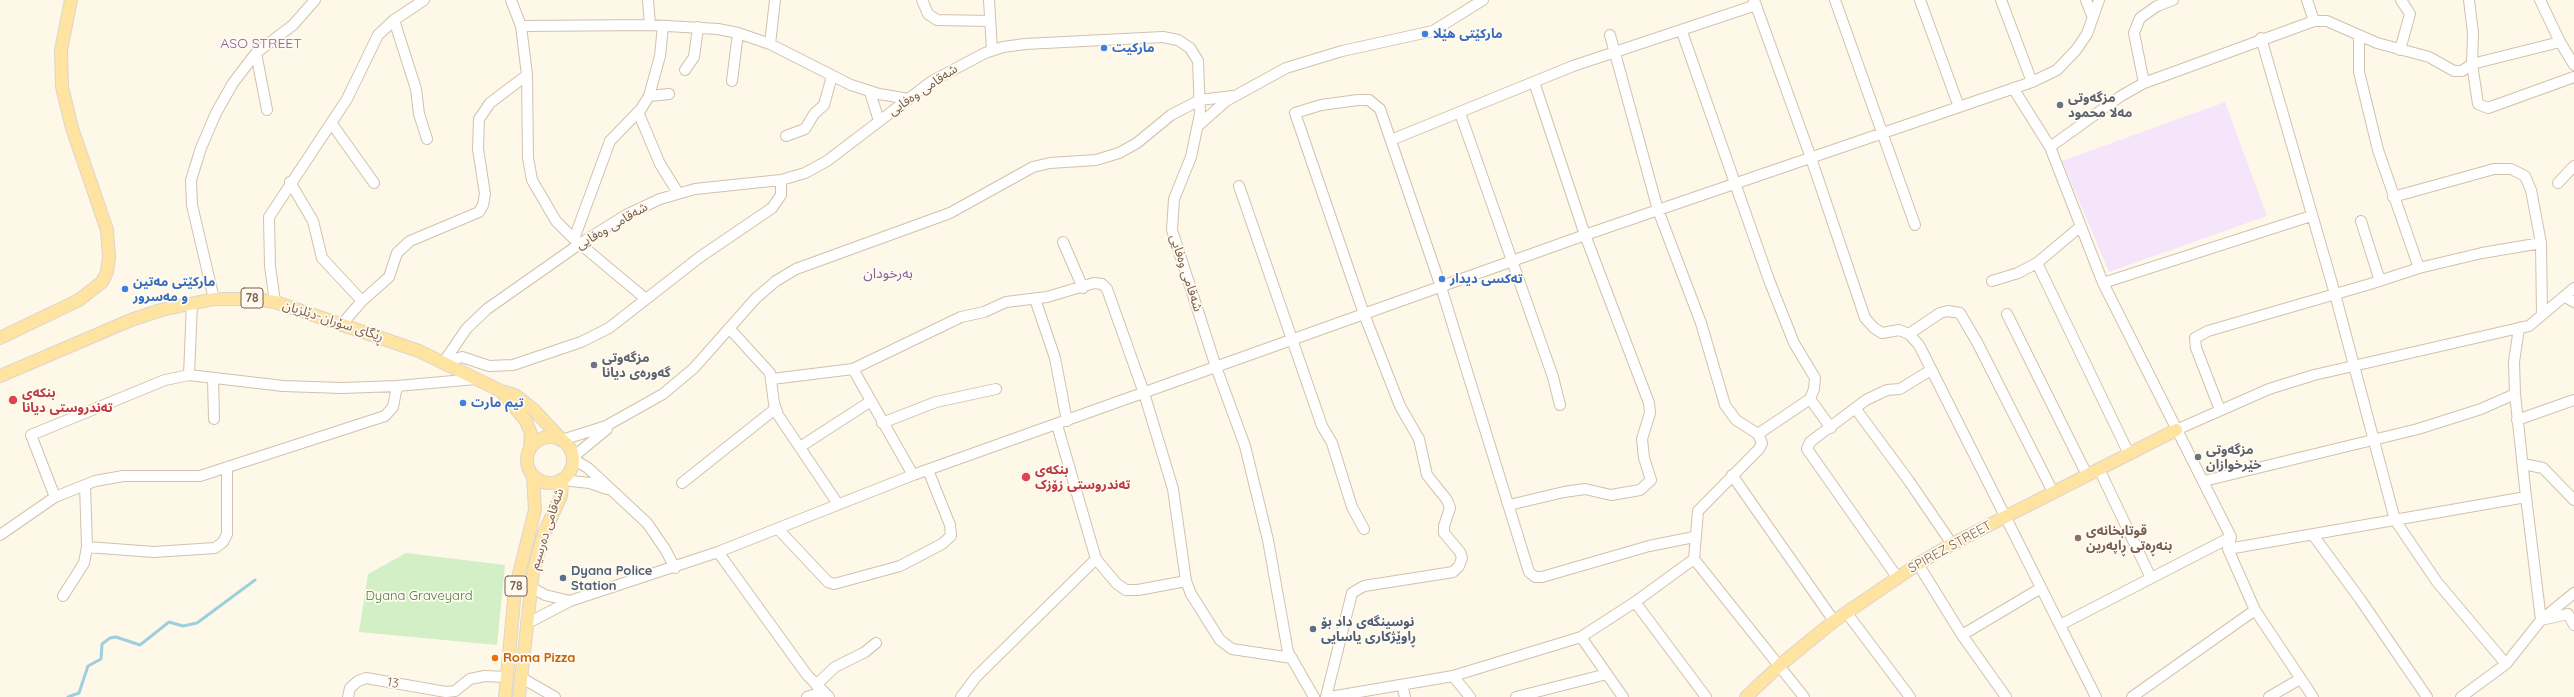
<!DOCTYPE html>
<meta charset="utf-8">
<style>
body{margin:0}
canvas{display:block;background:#fef8e9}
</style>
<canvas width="2574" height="697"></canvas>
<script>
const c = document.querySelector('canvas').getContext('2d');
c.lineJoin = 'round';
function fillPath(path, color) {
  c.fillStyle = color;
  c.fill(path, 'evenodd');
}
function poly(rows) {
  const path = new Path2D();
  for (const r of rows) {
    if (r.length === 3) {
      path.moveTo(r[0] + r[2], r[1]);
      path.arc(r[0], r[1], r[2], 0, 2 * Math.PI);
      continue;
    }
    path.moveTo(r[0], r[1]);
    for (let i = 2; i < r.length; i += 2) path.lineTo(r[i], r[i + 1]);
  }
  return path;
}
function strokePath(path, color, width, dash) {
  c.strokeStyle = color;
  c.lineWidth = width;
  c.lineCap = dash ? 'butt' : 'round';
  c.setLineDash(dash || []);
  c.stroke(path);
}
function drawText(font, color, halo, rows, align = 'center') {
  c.font = font + ' Quicksand,"Noto Sans Arabic",sans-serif';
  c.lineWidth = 3.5;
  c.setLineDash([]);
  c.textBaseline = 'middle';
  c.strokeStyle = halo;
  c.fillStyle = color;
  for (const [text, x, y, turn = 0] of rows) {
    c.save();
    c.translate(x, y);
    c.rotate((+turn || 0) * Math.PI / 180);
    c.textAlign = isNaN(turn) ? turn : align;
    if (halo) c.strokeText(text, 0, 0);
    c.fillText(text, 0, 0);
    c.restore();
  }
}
const education = poly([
 [2225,102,2267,216,2109,272,2062,161]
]);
const green = poly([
 [406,553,505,565,497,645,359,632,368,574]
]);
const stream = poly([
 [68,697,79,693,88,666,101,659,102,644,110,638,116,637,140,645,169,622,183,626,197,623,255,580]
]);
const minor = poly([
 [511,0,521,26,527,75,528,158,532,180,556,221,574,239,646,299],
 [648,0,650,25],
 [922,0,928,14,937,20,990,21],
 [989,0,992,50],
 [1754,0,1811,158,1865,318,1874,328,1882,333,1899,330,1909,334,1919,345,2096,697],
 [1835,0,1915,225],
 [1920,0,1959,107],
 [2001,0,2032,82],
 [2086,0,2093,18],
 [2307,0,2314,21],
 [2469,0,2473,33,2472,64,2478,104,2488,108,2574,77],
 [2540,0,2560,42,2574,65],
 [394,20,416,89,419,114,427,139],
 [521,26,650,25,718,29,738,33,770,44,851,85,879,94,909,99],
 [1682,32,1769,280,1794,343,1815,378,1814,389,1810,399,1758,434],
 [2359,36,2359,72,2378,150,2419,268],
 [2261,38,2335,294,2395,520,2437,582,2506,664],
 [770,44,775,0],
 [2400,50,2410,14,2401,0],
 [256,53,267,110],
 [685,70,694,57,698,27],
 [732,81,738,33],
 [2144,83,2134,33,2140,18,2157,6,2173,0],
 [2013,88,2050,147,2103,283,2231,537,2228,549,2255,610,2313,697],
 [870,92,879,121],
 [649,96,669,94],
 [638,112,660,164,678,193],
 [1460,113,1553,377,1560,405],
 [332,124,374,183],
 [1199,125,1226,101,1286,68,1342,51,1433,31,1483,0],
 [786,136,805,129,814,114,824,105,832,76],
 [1391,140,1573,66,1756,5],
 [2050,147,2121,96,2144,83,2314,21,2327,21,2377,43,2429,57,2454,71,2462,71,2472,64,2560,42],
 [290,182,313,221,322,258,362,301],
 [2558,183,2574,166],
 [1239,186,1322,426,1332,443,1352,507,1364,529],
 [2393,197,2494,169,2511,169,2525,176,2531,190,2541,243,2542,314],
 [2361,221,2380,281],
 [574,239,610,141,641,109,649,96,660,56,663,26],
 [1063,242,1083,288],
 [2037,263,2129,454],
 [1992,281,2018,273,2037,263,2081,226],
 [2103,283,2311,216],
 [2565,297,2574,302],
 [214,299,192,205,191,180,201,148,216,113,233,83,256,53,293,25,315,0],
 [1035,299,1055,358,1067,421],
 [275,302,270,266,269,217,347,99,378,35,394,20,424,0],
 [2007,314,2087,475],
 [341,325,362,301,389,277,397,253,410,241,479,212,483,205,485,194,478,149,479,119,490,103,527,75],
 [729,328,770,373,774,403,778,415,838,504],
 [1909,334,1940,313,1948,311,1960,313,1978,344,2053,492],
 [443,363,467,328,487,309,581,243,626,215,660,199,695,189,781,180,805,173,827,161,932,81,985,53,1003,47,1025,44,1163,37,1178,40,1190,48,1198,61,1200,114,1191,157,1174,199,1172,230,1216,367,1245,446,1268,540,1288,652,1314,697],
 [447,365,455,359,462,357,489,366,513,365,581,342,609,328,700,257,772,208,781,195,781,180],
 [853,369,913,475],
 [189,375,192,303],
 [213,379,214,419],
 [772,379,853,369,961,317,984,312,1006,302,1047,297,1094,283,1102,284,1107,289,1144,393,1173,489,1186,581,1191,594,1220,640,1232,649,1292,658],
 [1810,399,1831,428],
 [1855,408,1909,481,1952,544],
 [2220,410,2196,348,2195,338,2208,331,2370,284,2419,268,2482,253,2541,243],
 [2517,420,2574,400],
 [882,423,936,402,996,389],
 [2176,430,2269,389,2314,375,2519,328],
 [562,440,606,426,663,394,694,368,756,298,776,281,796,269,950,213,1033,167,1050,163,1096,160,1119,153,1137,143,1171,115,1200,100,1233,96],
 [800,447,871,401],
 [573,457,607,429],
 [573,459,588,468,647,523,665,549,675,568],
 [2523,464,2543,468,2574,500],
 [2099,469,2151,578],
 [1732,475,1834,621],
 [562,480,590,483,607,489],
 [2204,481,2418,429,2481,409,2515,394],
 [682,483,775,409],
 [85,485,87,547,154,552,215,548,223,542,227,534,227,467],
 [55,497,31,435,165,380,189,375,283,386,342,388,397,386,476,379],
 [2526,497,2541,620,2568,614,2574,625],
 [1509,505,1564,492,1585,489,1611,495,1640,490,1651,480,1644,458,1642,439,1650,413,1649,403,1585,235,1534,82],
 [778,529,828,582,834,584,900,566,942,544,951,536,950,525,928,470],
 [0,535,55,497,95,481,123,476,200,476,385,416,393,407,397,386],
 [2313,535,2360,599,2427,697],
 [2228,549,2526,497,2515,394,2514,362,2519,328,2529,326,2574,288],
 [718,552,807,675,829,697],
 [1096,559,1117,584,1126,590,1138,590,1186,581],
 [1694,559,1804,697],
 [1918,564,1962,635,2006,697],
 [1897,577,1807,449,1810,442,1866,400,1887,390,1900,389,1931,370],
 [531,587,545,595,570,601],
 [63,596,84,563,87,547],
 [1635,602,1706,697],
 [1846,612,1910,697],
 [526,624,570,601,718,552,913,475,1585,235,2032,82,2057,70,2076,50,2087,34,2099,0],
 [2060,625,2231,537],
 [1962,635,2041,588],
 [1581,637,1623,697],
 [1453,676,1470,697],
 [520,677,555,697],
 [816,685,835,667,865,652,876,643],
 [1402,685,1405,697],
 [348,697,350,688,358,681,366,678,446,692,455,691,470,679,485,676,506,677],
 [807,697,822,692],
 [961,697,976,677,1096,559,1057,425],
 [1326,697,1352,593,1364,586,1453,572,1459,566,1462,558,1460,552,1444,533,1444,526,1450,508,1447,500,1427,475,1419,439,1400,406,1364,314,1295,113,1321,105,1358,100,1369,100,1380,109,1441,287,1529,572,1535,577,1542,577,1649,546,1694,537],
 [1330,697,1453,676,1581,637,1635,602,1694,559,1698,511,1759,449,1762,443,1758,434,1736,420,1725,405,1701,323,1658,210,1610,35],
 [1516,697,1607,674],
 [2132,697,2255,610],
 [2269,697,2300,679],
 [2461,697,2506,664,2541,620,2574,593]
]);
const major = poly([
 [0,338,79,300,102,282,107,272,109,257,107,230,72,128,62,87,61,50,71,0],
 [0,376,131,320,161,310,214,299,255,299,275,302,419,351,501,391,515,395,534,410,561,439],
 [501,391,526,421,531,434,530,447],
 [550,460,23],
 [505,697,515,590,535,510,533,477],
 [519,697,533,572,544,533,561,496,562,481],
 [1746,697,1780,665,1834,621,1918,564,1952,544,2176,430]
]);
const markers = [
 [1425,34,4,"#3f7fe0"],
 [1104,48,4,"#3f7fe0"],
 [2060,105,4,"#6b7280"],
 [1442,279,4,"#3f7fe0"],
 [125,289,4,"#3f7fe0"],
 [594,365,4,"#6b7280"],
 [13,400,5,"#e0444e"],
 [463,403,4,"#3f7fe0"],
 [2198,457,4,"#6b7280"],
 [1026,477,5,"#e0444e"],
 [2078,538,4,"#8d6e63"],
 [563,578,4,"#5c6f8a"],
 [1313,629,4,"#5c6f8a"],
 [495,658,4,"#e8710a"]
];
const shields = [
 [252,298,22],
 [516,586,22]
];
const shieldNames = [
 ["78",252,298],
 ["78",516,586]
];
const shopNames = [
 ["مارکێتی هێلا",1433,34],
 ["ماركيت",1112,48],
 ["تەكسی دیدار",1450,279],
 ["مارکێتی مەتین",133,282],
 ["و مەسرور",133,297],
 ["تیم مارت",471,403]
];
const streetNames = [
 ["شەقامی وەفایی",923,90,-34],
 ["شەقامی وەفایی",612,226,-30],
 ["شەقامی وەفایی",1186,273,72],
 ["ڕێگای سۆران-دێلزیان",333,321,18],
 ["شەقامی دەرسیم",547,529,-72],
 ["SPIREZ STREET",1950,547,-29],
 ["13",393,683,11]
];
const worshipNames = [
 ["مزگه‌وتی",2068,98],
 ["مه‌لا محمود",2068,113],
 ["مزگەوتی",602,358],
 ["گەورەی دیانا",602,373],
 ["مزگەوتی",2206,450],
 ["خێرخوازان",2206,465]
];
const healthNames = [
 ["بنکەی",22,393],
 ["تەندروستی دیانا",22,408],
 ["بنکەی",1035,470],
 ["تەندروستی زۆزک",1035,485]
];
const educationNames = [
 ["قوتابخانەی",2086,531],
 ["بنەڕەتی ڕاپەرین",2086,546]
];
const serviceNames = [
 ["Dyana Police",571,571],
 ["Station",571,586],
 ["نوسینگەی داد بۆ",1321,622],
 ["ڕاوێژكاری یاسایی",1321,637]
];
const parkNames = [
 ["Dyana Graveyard",419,596]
];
const foodNames = [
 ["Roma Pizza",503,658]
];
const neighbourhoodNames = [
 ["ASO STREET",261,44],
 ["بەرخودان",888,274]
];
fillPath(education, '#f5e5fb');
fillPath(green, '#d3efc5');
strokePath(stream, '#9fcfde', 3);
strokePath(minor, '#d3c1ac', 12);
strokePath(major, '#ddd5d0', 14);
strokePath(minor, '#fff', 10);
strokePath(major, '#ffe3a0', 12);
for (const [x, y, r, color] of markers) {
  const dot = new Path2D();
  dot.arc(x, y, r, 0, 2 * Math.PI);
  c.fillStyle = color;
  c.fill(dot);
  strokePath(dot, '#fffbf2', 1.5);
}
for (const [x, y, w] of shields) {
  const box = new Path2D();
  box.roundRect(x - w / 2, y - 10, w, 20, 3);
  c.fillStyle = '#fffbf2';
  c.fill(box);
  strokePath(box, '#7d5f49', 1);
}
drawText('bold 12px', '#7d5f49', null, shieldNames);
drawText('bold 13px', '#366cbe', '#fffbf2', shopNames, 'left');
drawText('13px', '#7d5f49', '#fffbf2', streetNames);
drawText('bold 13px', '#5b616d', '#fffbf2', worshipNames, 'left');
drawText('bold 13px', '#be3a42', '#fffbf2', healthNames, 'left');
drawText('bold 13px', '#785e54', '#fffbf2', educationNames, 'left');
drawText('bold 13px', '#4e5e75', '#fffbf2', serviceNames, 'left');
drawText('13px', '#4a7e3c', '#fffbf2', parkNames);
drawText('bold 13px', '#c56008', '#fffbf2', foodNames, 'left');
drawText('14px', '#8b6199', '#fffbf2', neighbourhoodNames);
</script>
